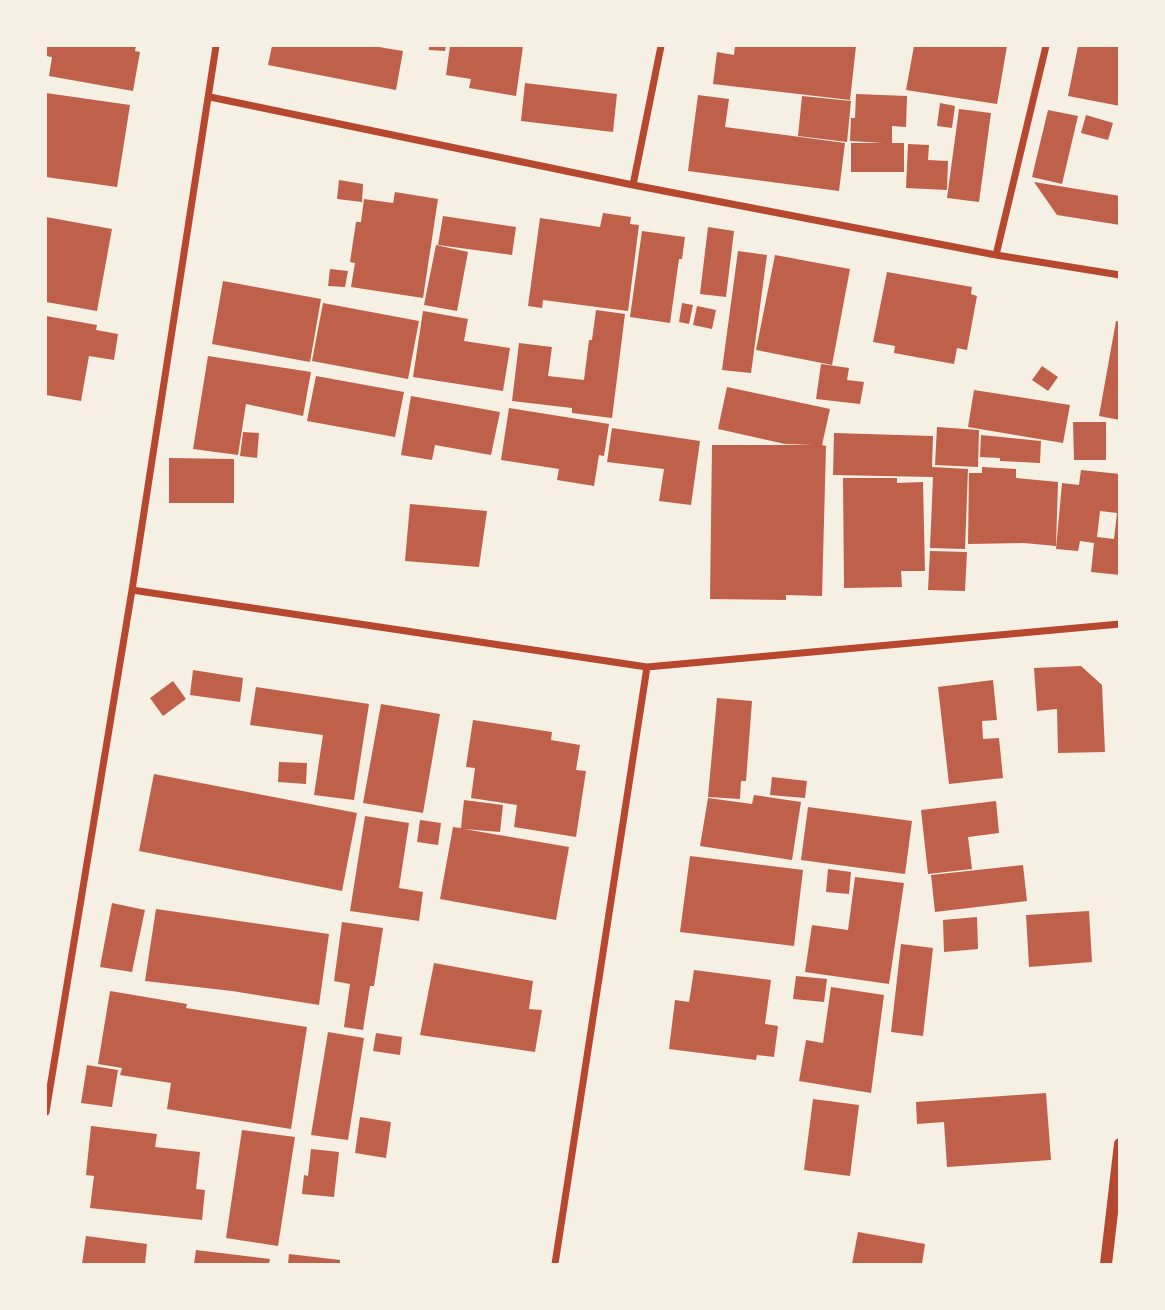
<!DOCTYPE html>
<style>
body{margin:0}
#map{position:relative;width:1165px;height:1310px;overflow:hidden;background:#f6efe4;font-family:Overpass,sans-serif}
canvas{display:block}
.frame{position:absolute;inset:0;border:47px solid #f6efe4;pointer-events:none}
</style>
<div id="map">
<canvas width="1165" height="1310"></canvas>
<div class="frame"></div>
</div>
<script>
const c = document.querySelector('canvas').getContext('2d');
c.lineJoin = 'round';
function fillPath(path, color) {
  c.fillStyle = color;
  c.fill(path, 'evenodd');
}
function poly(rows) {
  const path = new Path2D();
  for (const r of rows) {
    path.moveTo(r[0], r[1]);
    for (let i = 2; i < r.length; i += 2) path.lineTo(r[i], r[i + 1]);
  }
  return path;
}
function strokePath(path, color, width, dash) {
  c.strokeStyle = color;
  c.lineWidth = width;
  c.lineCap = dash ? 'butt' : 'round';
  c.setLineDash(dash || []);
  c.stroke(path);
}
const building = poly([
 [46,46,136,46,135,51,140,52,133,91,49,76,52,57,46,56],
 [272,46,373,46,403,51,396,90,268,65],
 [429,46,446,46,445,51,429,50],
 [450,46,523,46,516,96,469,88,471,79,446,75],
 [735,46,856,46,850,100,713,84,717,52,734,55],
 [914,46,1007,46,997,104,906,90],
 [1078,46,1120,46,1120,106,1068,96],
 [525,83,617,94,613,132,521,121],
 [46,93,130,105,117,187,46,177],
 [856,94,907,96,906,127,892,126,892,143,904,143,904,172,851,172,851,143,883,143,850,141,851,118,855,118],
 [698,95,729,99,725,127,845,143,839,191,688,171],
 [802,96,851,101,847,142,798,136],
 [940,103,955,106,952,128,937,126],
 [959,109,991,113,979,202,947,198],
 [1048,110,1078,116,1062,184,1032,177],
 [1086,115,1113,123,1108,140,1081,133],
 [908,144,929,145,928,160,948,161,947,190,906,188],
 [339,180,363,184,362,202,337,199],
 [1034,182,1120,196,1120,225,1057,215],
 [395,192,438,199,423,298,351,287,355,263,350,262,356,222,361,222,364,199,393,203],
 [603,213,631,217,630,224,639,225,628,311,543,300,542,308,528,306,540,218,600,227],
 [443,216,516,227,512,255,438,245],
 [46,217,112,229,97,311,46,302],
 [708,227,734,231,726,297,700,294],
 [642,231,685,237,682,259,679,259,670,323,630,317],
 [436,245,468,252,457,311,424,305],
 [738,251,767,255,751,373,722,370],
 [775,255,850,269,832,365,756,350],
 [330,269,348,271,345,287,328,286],
 [887,272,972,287,971,294,977,296,967,350,957,348,954,364,894,353,895,346,873,342],
 [223,281,321,299,310,362,212,344],
 [323,303,419,321,408,379,312,361],
 [682,303,693,305,689,324,679,322],
 [697,306,716,310,712,329,693,325],
 [596,310,625,314,612,418,572,413,572,408,512,401,519,343,552,347,548,376,584,380,589,340,592,340],
 [423,311,468,319,464,341,510,348,503,391,413,377],
 [46,316,97,325,96,330,118,334,114,360,89,356,81,401,46,395],
 [1116,321,1120,322,1120,420,1099,416],
 [208,356,311,372,303,416,246,404,238,455,193,449],
 [821,364,849,368,847,380,864,382,860,404,816,399],
 [1042,366,1058,377,1048,391,1032,380],
 [316,376,404,392,395,437,307,421],
 [727,387,830,409,822,445,826,446,822,596,786,595,786,600,710,599,712,445,813,445,785,444,718,429],
 [974,390,1070,405,1063,443,968,427],
 [411,396,500,412,491,455,435,445,432,460,401,455],
 [509,408,609,424,604,456,599,455,594,486,557,480,559,469,501,460],
 [1073,422,1106,422,1106,460,1074,460],
 [937,427,979,430,978,467,935,465],
 [612,428,700,441,691,505,659,501,664,469,607,462],
 [243,432,259,433,257,458,240,456],
 [834,433,933,436,932,467,968,469,965,549,930,548,933,477,833,475],
 [981,435,1041,441,1040,463,1000,461,1000,458,980,457],
 [169,458,234,459,234,503,169,503],
 [982,467,1016,469,1016,478,1058,482,1056,546,1024,543,968,544,969,473,982,473],
 [1081,470,1120,474,1120,575,1091,572,1094,543,1080,541,1078,551,1056,549,1062,483,1079,485],
 [1100,511,1117,513,1114,539,1097,537],
 [843,478,897,478,897,483,923,482,925,571,901,571,902,587,844,588],
 [410,504,487,511,479,567,405,561],
 [930,551,967,552,965,591,928,590],
 [1081,666,1102,685,1105,752,1058,753,1057,709,1037,711,1034,668],
 [193,670,243,678,240,702,190,695],
 [993,680,997,720,982,721,983,739,999,738,1003,778,949,784,938,687],
 [173,681,186,699,163,716,150,698],
 [256,687,369,704,354,800,314,795,323,735,250,725],
 [717,698,752,701,746,781,741,781,740,799,708,797],
 [381,704,440,714,423,813,363,803],
 [473,720,552,732,551,740,580,745,576,770,586,771,576,837,514,827,517,805,471,798,475,768,466,767],
 [279,762,307,763,306,784,278,782],
 [154,774,357,813,342,891,139,851],
 [772,777,807,781,805,798,770,795],
 [754,795,801,802,792,860,700,846,708,798,752,804],
 [464,800,503,805,500,832,464,829,569,847,556,920,440,899,453,827,461,828],
 [996,801,999,833,968,837,972,869,928,874,921,810],
 [808,807,912,821,905,874,801,860],
 [365,816,409,823,399,888,423,892,419,921,350,911],
 [420,820,441,823,438,845,417,842],
 [690,856,803,870,794,946,680,932],
 [1023,865,1027,901,935,912,931,875],
 [828,869,851,872,849,894,826,892],
 [855,877,904,883,889,984,805,972,812,925,848,930],
 [112,903,145,910,132,972,100,967],
 [156,909,329,934,319,1005,232,991,145,981],
 [1089,911,1092,962,1029,967,1026,915],
 [977,917,978,949,944,952,943,920],
 [342,922,383,928,374,986,370,986,363,1030,344,1027,350,984,334,981],
 [901,944,933,948,923,1036,891,1032],
 [434,963,533,981,529,1009,542,1010,535,1052,420,1035],
 [694,970,771,980,765,1024,778,1026,774,1057,757,1055,756,1060,669,1049,675,1000,689,1002],
 [796,976,827,979,824,1002,793,999],
 [831,987,884,995,871,1093,799,1081,806,1040,823,1043],
 [110,991,187,1004,186,1008,307,1027,291,1129,167,1109,171,1083,120,1075,122,1068,98,1064],
 [328,1032,364,1038,348,1140,311,1135],
 [376,1033,402,1037,400,1055,373,1051],
 [87,1065,118,1070,112,1107,81,1103],
 [1046,1093,1051,1160,947,1167,944,1122,917,1124,916,1102],
 [813,1099,859,1105,850,1176,804,1170],
 [360,1117,391,1122,386,1158,355,1153],
 [91,1126,157,1134,155,1147,200,1152,196,1189,205,1190,202,1220,90,1208,94,1176,86,1175],
 [242,1130,295,1137,278,1246,226,1238],
 [311,1149,339,1152,334,1197,302,1194,304,1175,308,1176],
 [858,1232,925,1244,922,1264,852,1264],
 [86,1236,147,1244,145,1264,82,1264],
 [196,1250,270,1259,269,1264,194,1264],
 [289,1254,340,1260,340,1264,288,1264]
]);
const minor = poly([
 [210,97,633,185,996,255,1120,275],
 [633,185,661,46],
 [996,255,1046,46],
 [132,590,647,667,1120,624],
 [46,1112,132,590,216,46],
 [555,1264,647,667]
]);
const tertiary = poly([
 [1106,1264,1120,1144]
]);
fillPath(building, '#bf614a');
strokePath(minor, '#b5482f', 7);
strokePath(tertiary, '#b5482f', 12);
</script>
